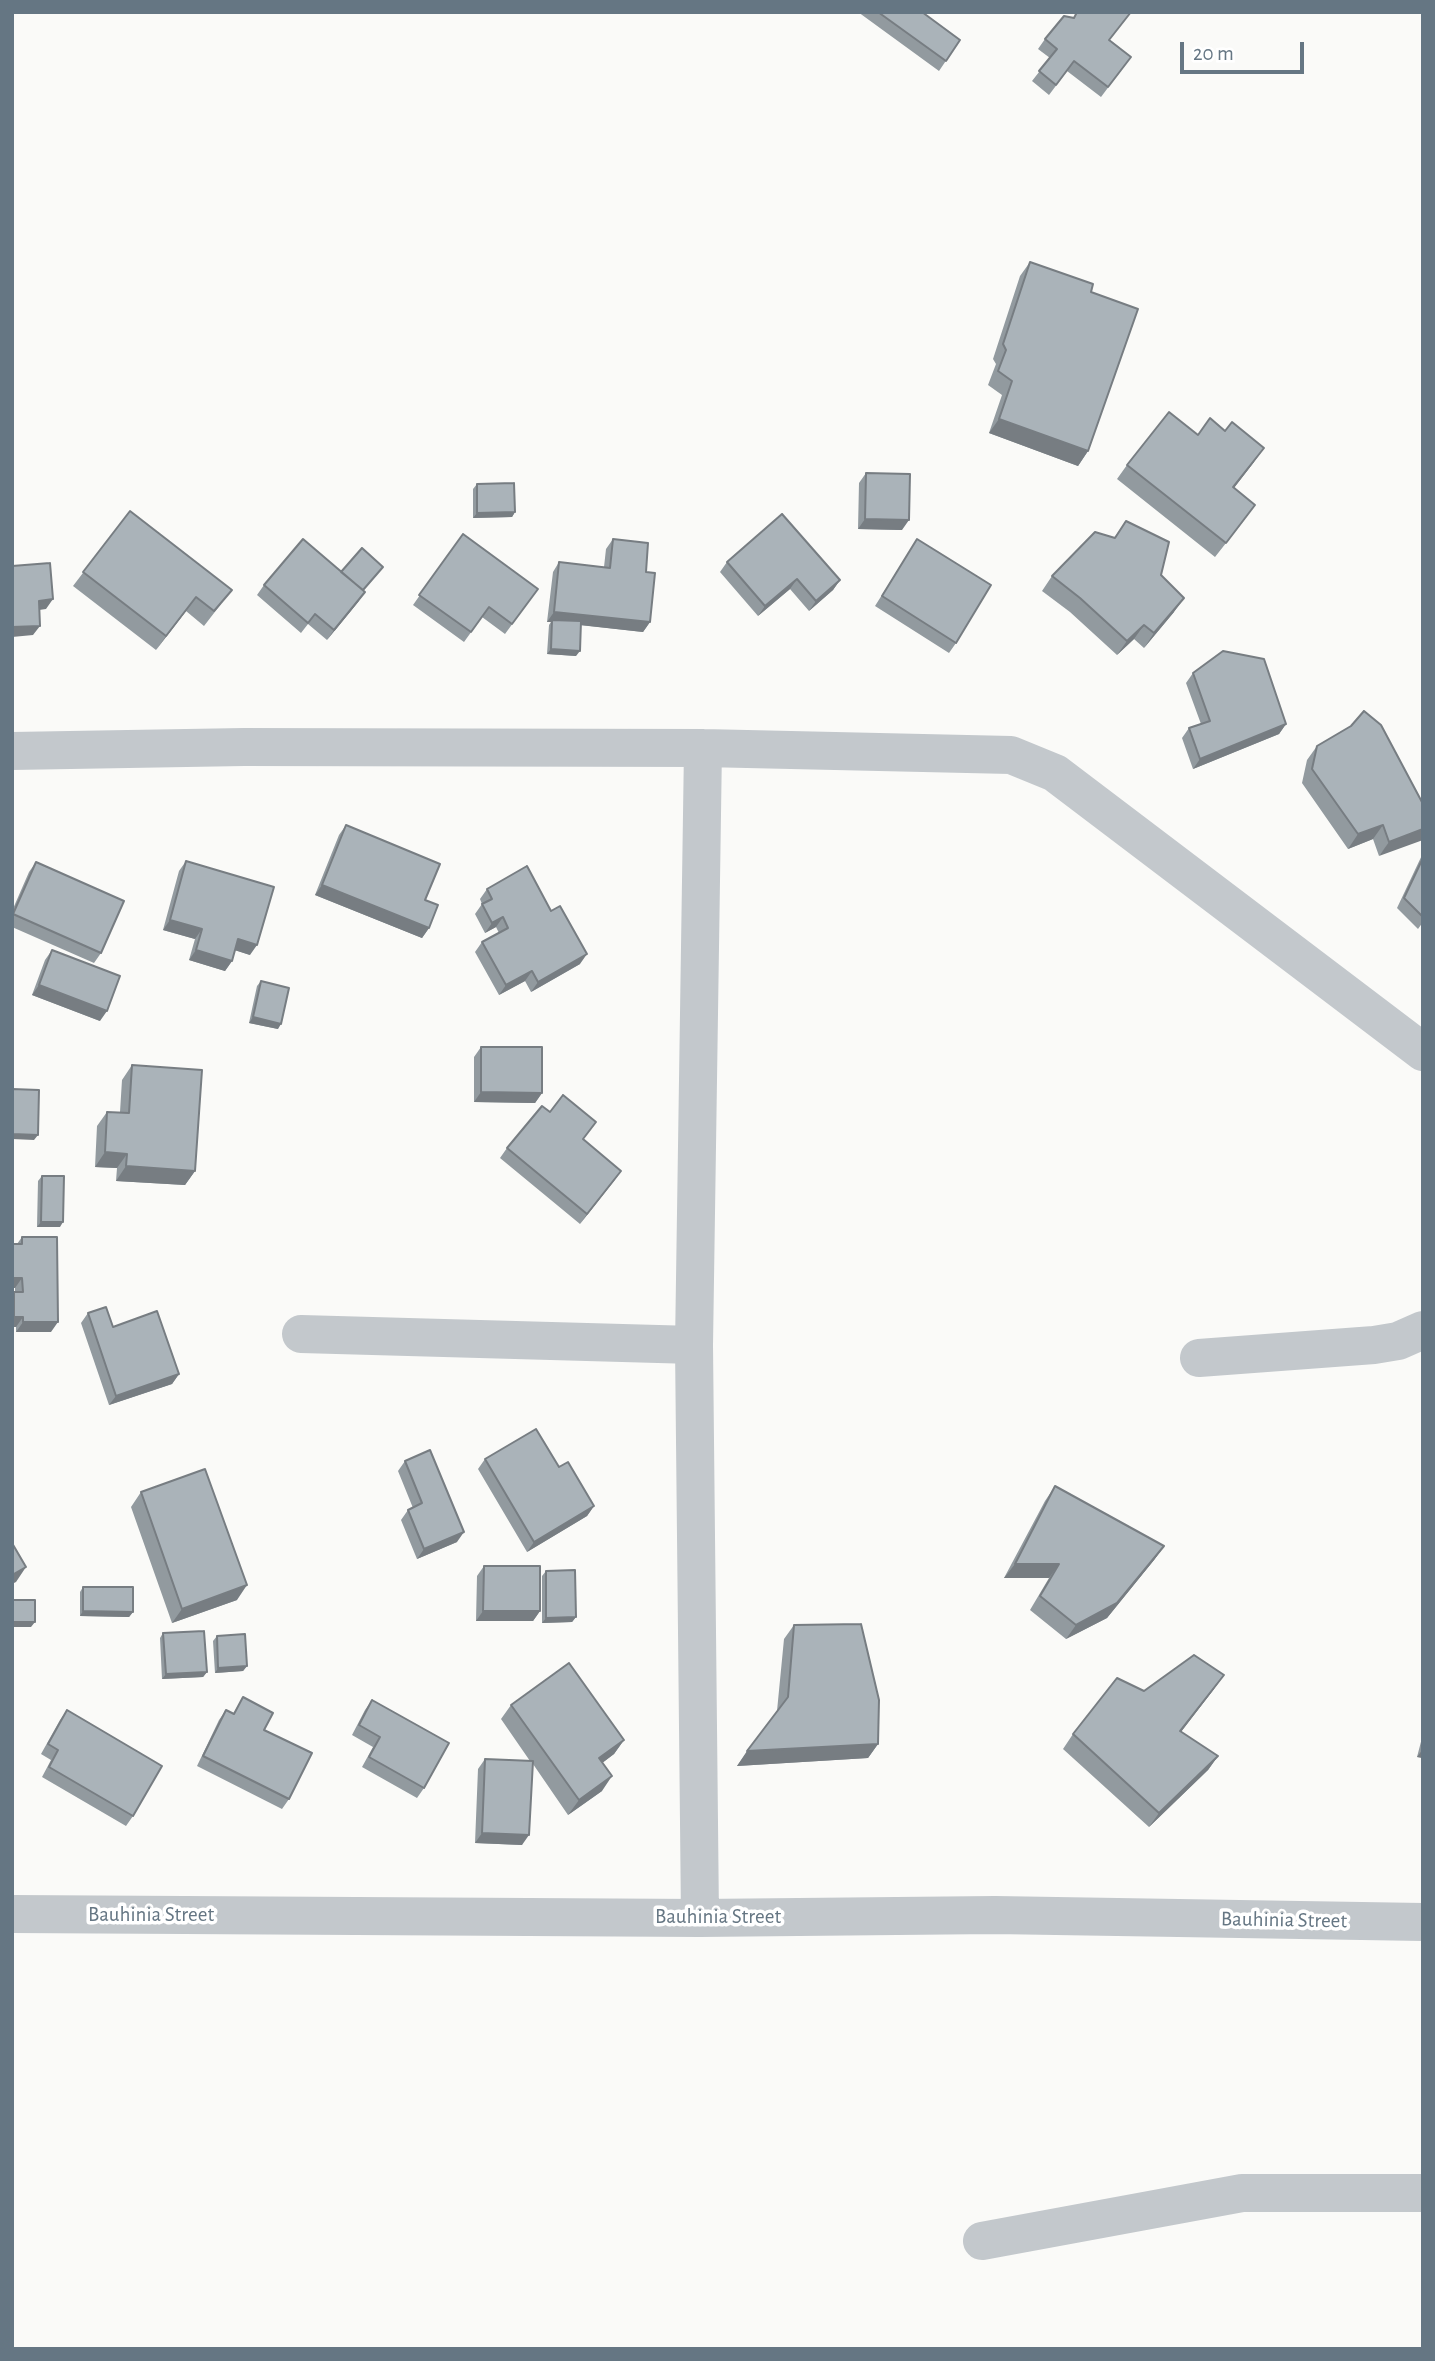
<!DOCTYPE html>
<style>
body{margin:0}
#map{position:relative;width:1435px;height:2361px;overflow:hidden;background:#fafaf8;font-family:"Alegreya Sans",sans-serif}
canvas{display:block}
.frame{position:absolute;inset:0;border:14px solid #657683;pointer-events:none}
.scale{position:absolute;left:1180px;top:42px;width:124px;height:32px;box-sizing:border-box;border:4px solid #657683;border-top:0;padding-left:9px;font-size:21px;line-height:24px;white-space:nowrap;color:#657683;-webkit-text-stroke:5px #fff;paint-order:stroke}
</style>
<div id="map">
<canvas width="1435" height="2361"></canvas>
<div class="frame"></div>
<div class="scale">20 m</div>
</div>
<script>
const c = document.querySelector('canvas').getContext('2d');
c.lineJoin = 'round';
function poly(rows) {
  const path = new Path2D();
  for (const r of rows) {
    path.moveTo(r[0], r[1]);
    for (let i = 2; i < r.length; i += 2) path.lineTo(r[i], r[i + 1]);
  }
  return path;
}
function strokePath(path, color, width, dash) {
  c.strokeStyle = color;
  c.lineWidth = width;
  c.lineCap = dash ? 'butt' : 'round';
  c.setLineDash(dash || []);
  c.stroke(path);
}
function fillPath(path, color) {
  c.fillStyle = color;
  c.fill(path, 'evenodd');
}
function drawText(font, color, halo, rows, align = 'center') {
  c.font = font + ' "Alegreya Sans",sans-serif';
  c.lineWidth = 7;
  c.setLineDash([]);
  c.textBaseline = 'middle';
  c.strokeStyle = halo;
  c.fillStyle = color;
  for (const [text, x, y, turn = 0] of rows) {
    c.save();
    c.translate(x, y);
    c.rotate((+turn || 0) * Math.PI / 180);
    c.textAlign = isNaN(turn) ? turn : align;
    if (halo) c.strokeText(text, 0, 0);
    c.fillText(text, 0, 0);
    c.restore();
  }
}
const minor = poly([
 [12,751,244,747,703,748,1011,755,1055,773,1423,1052],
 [301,1334,694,1345],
 [1199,1358,1374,1345,1398,1341,1423,1330],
 [12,1914,700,1918,995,1915,1423,1922],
 [700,1918,694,1345,703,748],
 [982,2241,1242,2193,1423,2193]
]);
const wall = poly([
 [858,12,922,12,960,40,939,71],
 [1073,18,1110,40,1131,57,1101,97,1067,71,1049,95,1032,81,1050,58,1038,49,1045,39],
 [1030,262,1091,292,1088,451,1078,466,989,433,1002,395,988,385,996,364,993,359,1020,276],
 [1198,435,1254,462,1234,488,1245,519,1215,557,1117,479,1127,465],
 [866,473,902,530,858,529,859,483],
 [477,484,515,512,512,517,473,518,473,489],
 [130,511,221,604,204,626,186,611,156,650,73,586],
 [1126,521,1161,575,1174,612,1144,648,1134,639,1117,655,1070,612,1042,591,1052,576,1114,538],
 [463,534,538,589,505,634,482,617,464,642,413,605],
 [613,539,646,572,650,622,643,632,581,625,576,656,547,654,549,625,551,622,547,622,553,572,559,562,604,567,606,549],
 [917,539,956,643,949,653,875,606],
 [727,562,840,580,833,590,809,611,790,589,758,616,720,572],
 [341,572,379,572,363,591,358,602,327,640,308,624,301,633,257,595,264,585],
 [1193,673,1286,724,1279,734,1193,769,1182,738,1189,728,1201,724,1186,683],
 [1317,746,1423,804,1379,856,1373,839,1348,849,1302,783,1307,760],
 [346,825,425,900,429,928,422,938,315,895,339,835],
 [1423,853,1423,922,1418,929,1397,908],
 [186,861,250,955,235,950,232,961,225,971,189,960,195,939,163,930,179,871],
 [36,862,101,953,94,963,12,927,12,911,29,872],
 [487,889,580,964,531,992,525,981,499,995,475,952,482,942,499,933,496,927,485,933,475,914,482,904,480,899],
 [52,950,100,1021,32,995,45,960],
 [261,981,278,1029,249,1023,257,986],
 [481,1047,542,1093,535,1103,474,1102,474,1057],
 [132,1065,195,1171,185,1185,116,1181,117,1168,95,1167,97,1126,107,1112,120,1112,122,1080],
 [550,1112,596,1122,583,1139,621,1171,580,1224,500,1158,507,1148],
 [42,1176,60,1227,37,1227,38,1181],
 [22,1237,51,1332,16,1332,16,1327,12,1327,12,1294,15,1292,15,1288,12,1288,12,1244,17,1244],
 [88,1313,179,1374,172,1384,109,1405,81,1323],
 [485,1459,559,1467,594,1506,587,1516,527,1552,478,1469],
 [405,1461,457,1542,417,1559,401,1520,408,1510,413,1508,398,1471],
 [1055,1486,1164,1546,1154,1560,1107,1618,1066,1639,1030,1610,1049,1578,1004,1578,1045,1501],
 [141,1492,237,1600,172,1623,131,1507],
 [484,1566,540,1611,533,1621,476,1621,477,1576],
 [546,1571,576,1617,572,1622,542,1623,542,1576],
 [83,1587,133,1612,129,1617,80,1616,80,1592],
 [794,1625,878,1744,868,1758,737,1766,777,1711,784,1639],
 [163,1633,207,1672,203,1677,162,1679,160,1638],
 [217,1636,247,1666,243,1671,215,1673,213,1641],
 [1214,1689,1181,1732,1218,1756,1208,1770,1149,1827,1063,1749,1073,1734,1144,1691],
 [243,1697,264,1730,289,1799,282,1809,197,1766,219,1720,226,1710,233,1714],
 [372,1700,424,1788,417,1798,362,1767,373,1747,352,1735,365,1710],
 [511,1705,624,1740,614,1754,602,1763,602,1791,568,1815,533,1764,522,1845,475,1843,478,1769,485,1759,530,1761,501,1719],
 [67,1710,133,1816,126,1826,42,1777,51,1760,41,1754,60,1720],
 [1423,1734,1423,1758,1417,1757]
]);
const shadedWall = poly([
 [999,419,1088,451,1078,466,989,433],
 [1264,448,1254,462,1223,502,1233,487],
 [515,512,512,517,473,518,477,513],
 [865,519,909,520,902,530,858,529],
 [797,579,790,589,758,616,765,606],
 [840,580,833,590,809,611,816,601],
 [365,592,358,602,327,640,334,630],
 [196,597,186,611,156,650,166,636],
 [1184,598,1174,612,1144,648,1154,633],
 [53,599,46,609,32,611,39,601],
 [554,612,650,622,643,632,552,622,552,620,551,622,547,622],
 [1144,625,1134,639,1117,655,1127,641],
 [40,626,33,635,12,637,12,627],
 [551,649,580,651,576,656,547,654],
 [1286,724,1279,734,1193,769,1200,759],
 [1383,825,1373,839,1348,849,1358,834],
 [1423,829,1423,840,1379,856,1389,842],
 [322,885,429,928,422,938,315,895],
 [503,917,496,927,485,933,492,923],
 [170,920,202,929,195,939,163,930],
 [238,939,257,945,250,955,231,949],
 [196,950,232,961,225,971,189,960],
 [587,954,580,964,531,992,538,982],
 [532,971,525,981,499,995,506,985],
 [39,985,107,1011,100,1021,32,995],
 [253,1017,281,1024,278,1029,249,1023],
 [481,1092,542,1093,535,1103,474,1102],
 [12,1134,38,1135,34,1140,12,1139],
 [105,1152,127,1154,117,1168,95,1167],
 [126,1166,195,1171,185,1185,116,1181],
 [621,1171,614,1181,580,1224,587,1214],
 [41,1222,63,1222,60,1227,37,1227],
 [12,1278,22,1278,15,1288,12,1288],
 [14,1317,23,1317,16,1327,12,1327,12,1319],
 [23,1322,58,1322,51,1332,16,1332],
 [179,1374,172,1384,109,1405,116,1396],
 [594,1506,587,1516,527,1552,534,1542],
 [464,1532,457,1542,417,1559,424,1549],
 [1164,1546,1154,1560,1107,1618,1066,1639,1076,1625],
 [1015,1564,1059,1564,1049,1578,1004,1578],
 [26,1567,16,1582,12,1584,12,1575],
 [247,1585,237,1600,172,1623,182,1609],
 [83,1611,133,1612,129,1617,80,1616],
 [483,1611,540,1611,533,1621,476,1621],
 [576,1617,572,1622,542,1623,546,1618],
 [12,1622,35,1622,31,1627,12,1627],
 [247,1666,243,1671,215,1673,218,1668],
 [207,1672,203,1677,162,1679,166,1674],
 [1224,1675,1214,1689,1170,1746,1180,1731],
 [624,1740,614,1754,589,1773,599,1758],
 [878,1744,868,1758,737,1766,747,1751],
 [1423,1749,1423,1758,1417,1757],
 [1218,1756,1208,1770,1149,1827,1159,1813],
 [612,1776,602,1791,568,1815,579,1800],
 [482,1833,529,1835,522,1845,475,1843]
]);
const building = poly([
 [878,12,922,12,960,40,946,61,878,12],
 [1077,12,1131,12,1109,40,1131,57,1108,87,1074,61,1056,85,1039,71,1057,49,1045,39,1064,16,1074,18,1077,12],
 [1030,262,1093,284,1091,292,1138,309,1088,451,999,419,1012,381,998,371,1006,350,1003,344,1030,262],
 [1169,412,1198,435,1210,418,1225,431,1232,422,1264,448,1233,487,1255,505,1226,543,1127,465,1169,412],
 [866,473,910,474,909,520,865,519,866,473],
 [514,483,515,512,477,513,477,484,514,483],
 [130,511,232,590,214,611,196,597,166,636,83,572,130,511],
 [782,514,840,580,816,601,797,579,765,606,727,562,782,514],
 [1126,521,1169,542,1161,575,1184,598,1154,633,1144,625,1127,641,1080,598,1052,576,1095,532,1115,538,1126,521],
 [463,534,538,589,512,624,489,607,471,632,419,595,463,534],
 [303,539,365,592,334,630,315,614,308,623,264,585,303,539],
 [613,539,648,543,646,572,655,573,650,622,554,612,559,562,610,568,613,539],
 [917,539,991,585,956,643,882,596,917,539],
 [362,548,383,567,363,590,341,572,362,548],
 [50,563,53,599,39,601,40,626,12,627,12,566,50,563],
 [552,620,581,621,580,651,551,649,552,620],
 [1223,651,1264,659,1286,724,1200,759,1189,728,1210,721,1193,673,1223,651],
 [1364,711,1381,725,1423,804,1423,829,1389,842,1383,825,1358,834,1312,769,1317,746,1351,726,1364,711],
 [346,825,440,864,425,900,438,905,429,928,322,885,346,825],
 [1423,858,1423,917,1404,898,1423,858],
 [186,861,274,887,257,945,238,939,232,961,196,950,202,929,170,920,186,861],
 [36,862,124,901,101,953,13,914,36,862],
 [527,866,551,911,560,906,587,954,538,982,532,971,506,985,482,942,508,928,503,917,492,923,482,904,492,899,487,889,527,866],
 [52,950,120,976,107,1011,39,985,52,950],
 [261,981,289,988,281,1024,253,1017,261,981],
 [481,1047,542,1047,542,1093,481,1092,481,1047],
 [132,1065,202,1070,195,1171,126,1166,127,1154,105,1152,107,1112,129,1113,132,1065],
 [12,1089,39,1090,38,1135,12,1134,12,1089],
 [563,1095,596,1122,583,1139,621,1171,587,1214,507,1148,542,1106,550,1112,563,1095],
 [42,1176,64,1176,63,1222,41,1222,42,1176],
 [22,1237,57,1237,58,1322,23,1322,23,1317,14,1317,14,1292,23,1292,22,1278,12,1278,12,1244,22,1244,22,1237],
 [106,1307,113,1327,157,1311,179,1374,116,1396,88,1313,106,1307],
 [536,1429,559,1467,568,1462,594,1506,534,1542,485,1459,536,1429],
 [430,1450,464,1532,424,1549,408,1510,422,1503,405,1461,430,1450],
 [205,1469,247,1585,182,1609,141,1492,205,1469],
 [1055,1486,1164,1546,1117,1603,1076,1625,1040,1596,1059,1564,1015,1564,1055,1486],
 [12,1543,26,1567,12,1575,12,1543],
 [484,1566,540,1566,540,1611,483,1611,484,1566],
 [575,1570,576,1617,546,1618,546,1571,575,1570],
 [83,1587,133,1587,133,1612,83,1611,83,1587],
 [12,1600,35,1600,35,1622,12,1622,12,1600],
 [861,1624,879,1700,878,1744,747,1751,788,1697,794,1625,861,1624],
 [204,1631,207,1672,166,1674,163,1633,204,1631],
 [245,1634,247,1666,218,1668,217,1636,245,1634],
 [1194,1655,1224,1675,1180,1731,1218,1756,1159,1813,1073,1734,1117,1678,1144,1691,1194,1655],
 [569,1663,624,1740,599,1758,612,1776,579,1800,511,1705,569,1663],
 [243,1697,273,1713,264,1730,312,1753,289,1799,203,1756,226,1710,234,1714,243,1697],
 [372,1700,449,1743,424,1788,369,1757,380,1737,359,1725,372,1700],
 [67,1710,162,1766,133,1816,49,1767,58,1750,48,1744,67,1710],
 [485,1759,533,1761,529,1835,482,1833,485,1759]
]);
const streetNames = [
 ["Bauhinia Street",151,1915],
 ["Bauhinia Street",718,1917],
 ["Bauhinia Street",1284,1920,1]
];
strokePath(minor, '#c3c8cc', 38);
fillPath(wall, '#929a9f');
fillPath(shadedWall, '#777d82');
fillPath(building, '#aab3b9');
strokePath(building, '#777d82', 2);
drawText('21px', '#657683', '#fff', streetNames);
</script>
